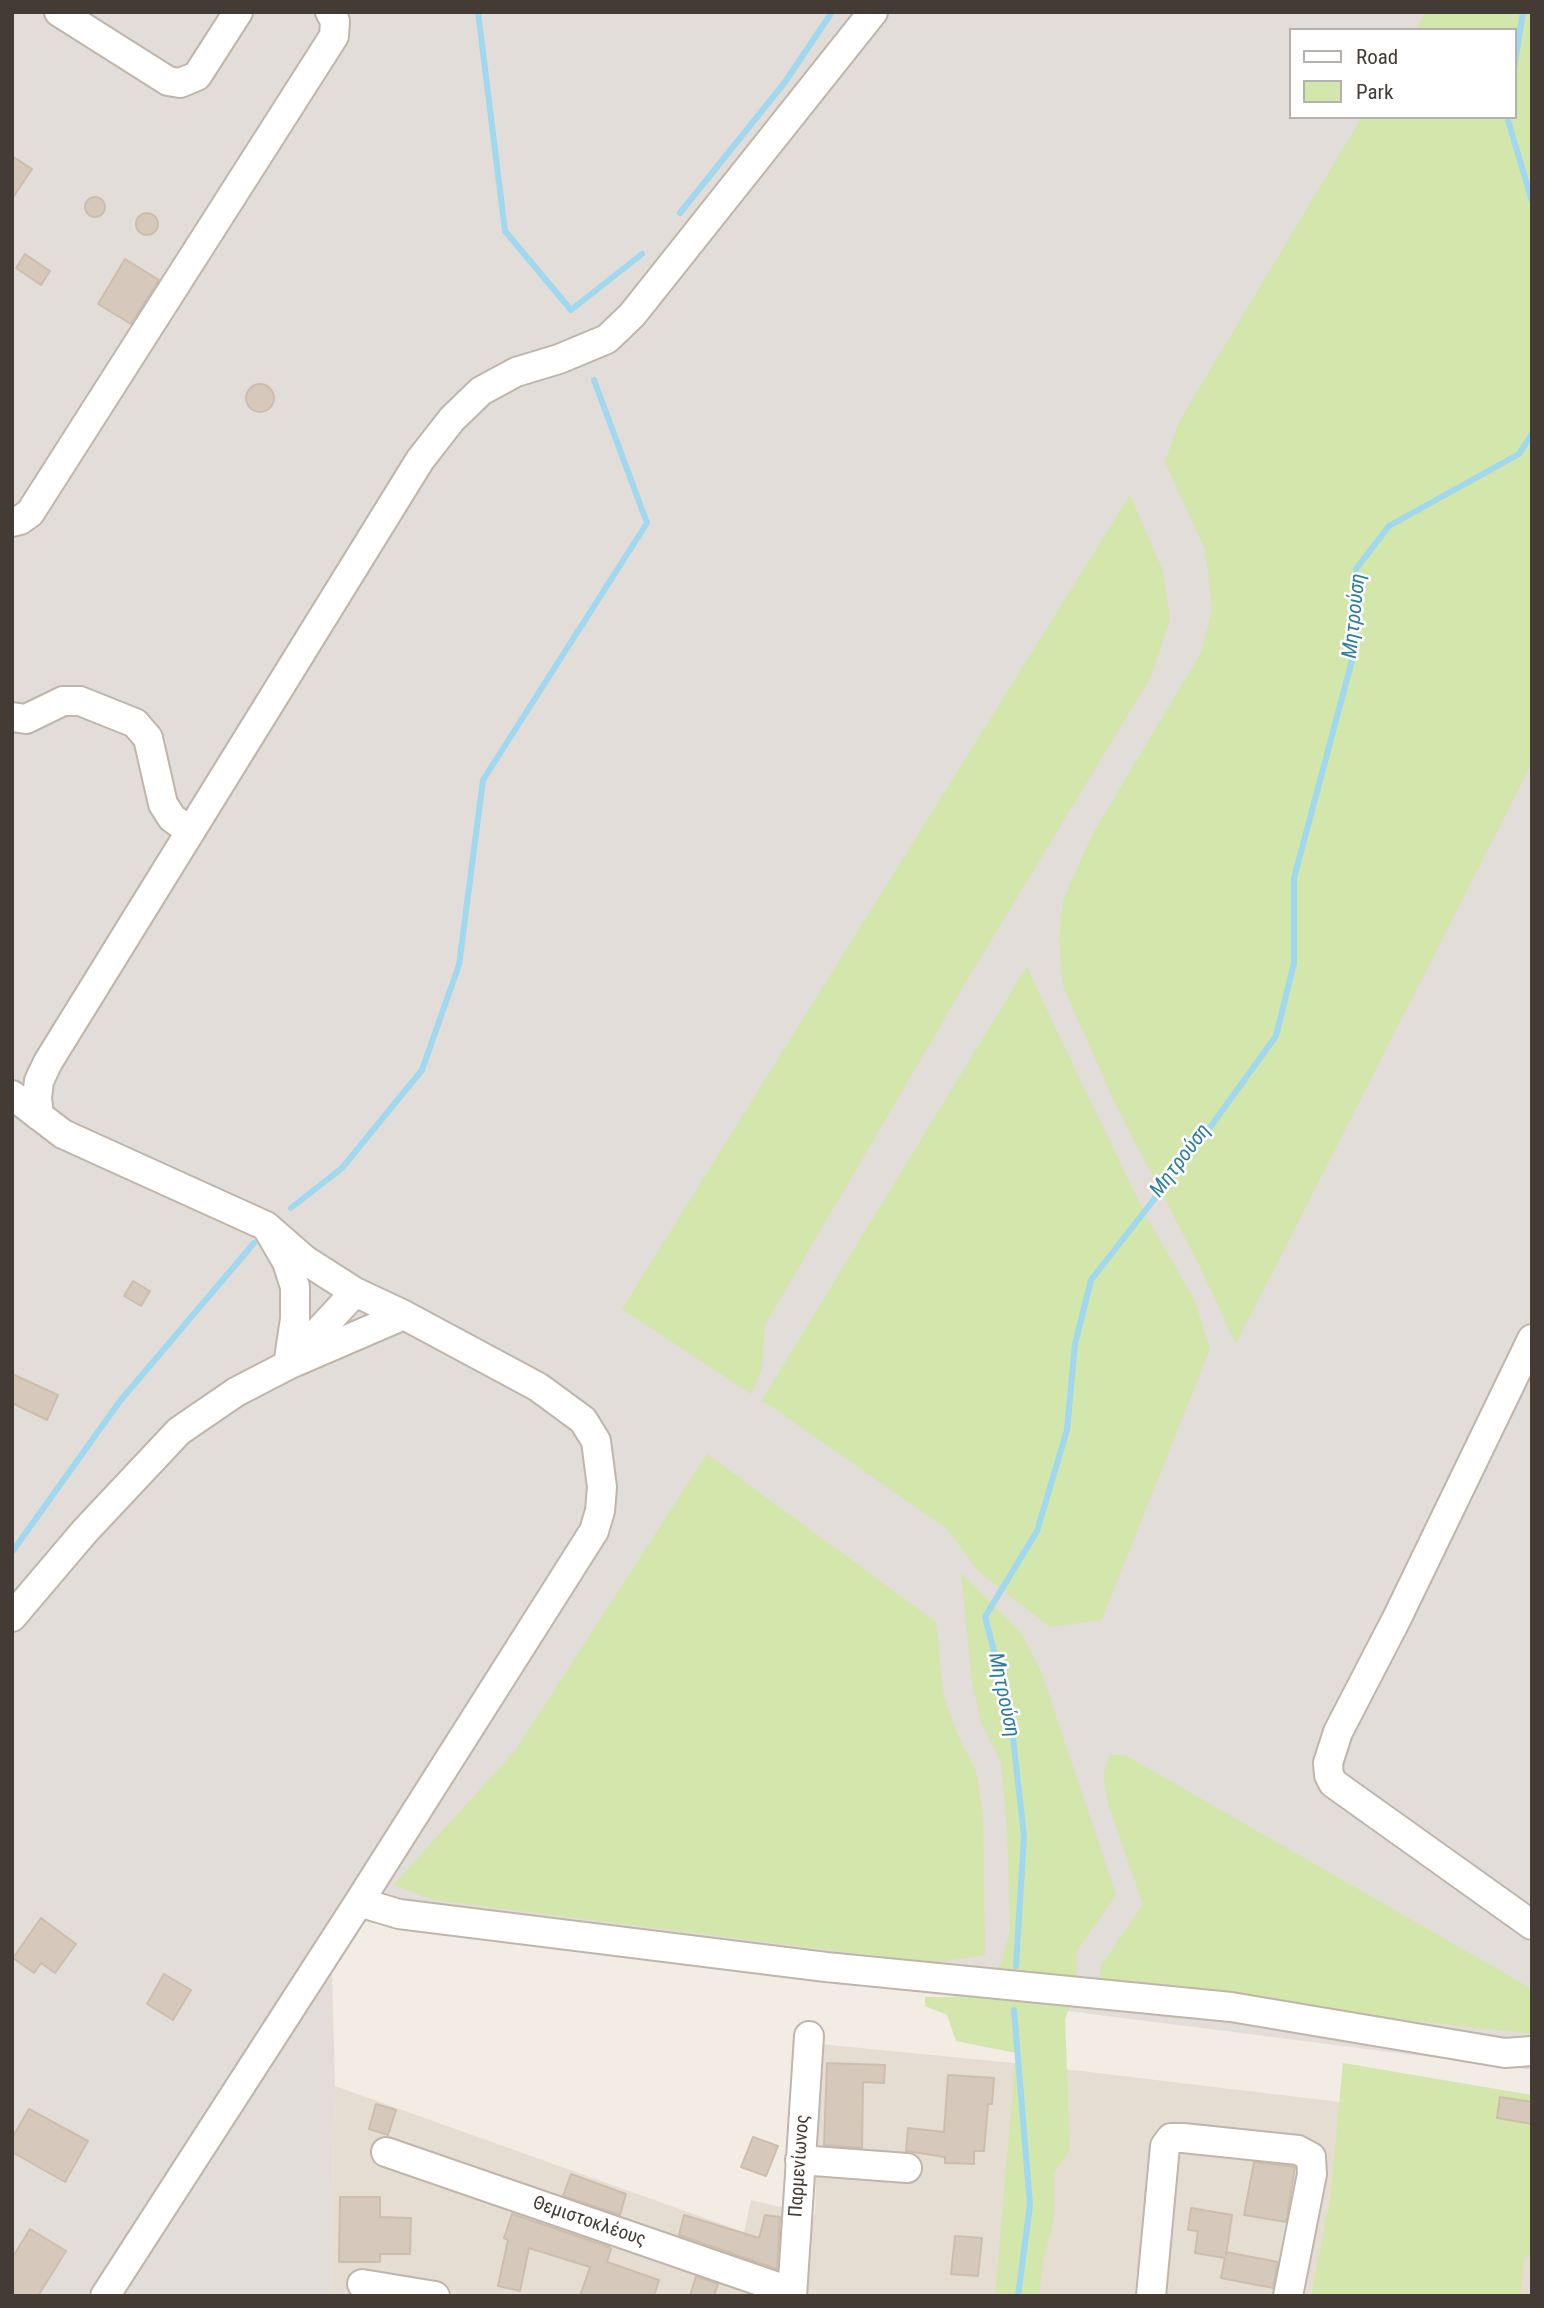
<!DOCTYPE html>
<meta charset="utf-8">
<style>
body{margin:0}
#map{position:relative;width:1544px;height:2308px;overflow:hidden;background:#f2ece4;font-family:"Roboto Condensed",sans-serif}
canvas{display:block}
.frame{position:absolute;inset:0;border:14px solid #433b34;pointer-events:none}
.legend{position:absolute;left:1289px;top:28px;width:228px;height:91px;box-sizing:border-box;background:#fff;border:2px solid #b4b1ae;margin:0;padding:9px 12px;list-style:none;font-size:21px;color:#433b34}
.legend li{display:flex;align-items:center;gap:14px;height:35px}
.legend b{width:35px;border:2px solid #b4b1ae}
</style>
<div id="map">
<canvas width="1544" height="2308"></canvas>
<div class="frame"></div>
<ul class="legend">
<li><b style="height:9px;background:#fff"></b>Road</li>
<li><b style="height:19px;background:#d3e6ac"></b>Park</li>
</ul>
</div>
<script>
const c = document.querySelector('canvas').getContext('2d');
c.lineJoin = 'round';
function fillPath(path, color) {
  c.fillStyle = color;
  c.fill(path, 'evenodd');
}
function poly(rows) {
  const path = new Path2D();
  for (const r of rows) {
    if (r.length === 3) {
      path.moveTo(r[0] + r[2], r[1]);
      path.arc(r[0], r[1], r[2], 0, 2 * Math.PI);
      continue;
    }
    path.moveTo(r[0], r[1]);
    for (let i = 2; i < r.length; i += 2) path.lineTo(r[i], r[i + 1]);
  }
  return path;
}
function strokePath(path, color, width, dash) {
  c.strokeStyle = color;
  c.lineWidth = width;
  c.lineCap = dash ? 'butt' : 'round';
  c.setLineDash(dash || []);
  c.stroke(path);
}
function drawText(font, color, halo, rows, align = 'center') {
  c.font = font + ' "Roboto Condensed",sans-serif';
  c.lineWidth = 5;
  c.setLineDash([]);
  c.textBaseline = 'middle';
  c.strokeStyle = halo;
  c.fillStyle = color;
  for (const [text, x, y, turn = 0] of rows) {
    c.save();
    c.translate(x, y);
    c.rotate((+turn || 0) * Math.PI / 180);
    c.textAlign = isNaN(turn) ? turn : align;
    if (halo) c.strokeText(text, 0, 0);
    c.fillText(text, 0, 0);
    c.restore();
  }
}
const residential = poly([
 [820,2044,1014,2063,1532,2125,1532,2296,331,2296,335,2086,744,2232,751,2200,815,2215]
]);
const industrial = poly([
 [12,12,1532,12,1532,2070,359,1921,332,1973,335,2086,331,2296,12,2296],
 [1290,30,1514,30,1514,117,1290,117]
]);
const green = poly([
 [1426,12,1532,12,1532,763,1236,1344,1197,1261,1114,1101,1063,986,1059,939,1063,901,1092,835,1201,653,1212,609,1205,549,1165,462,1179,422,1362,117,1514,117,1514,30,1415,30],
 [1130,495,1163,571,1170,620,1152,675,972,972,765,1325,762,1369,751,1394,622,1309],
 [1027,966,1052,1021,1145,1214,1195,1301,1210,1349,1102,1620,1050,1627,978,1571,947,1529,762,1400],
 [707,1454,936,1622,943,1693,956,1731,976,1771,983,1813,985,1955,931,1963,434,1900,393,1885,515,1751],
 [961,1573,1021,1633,1041,1671,1116,1895,1077,1951,1076,1993,1065,2019,1070,2150,1054,2172,1054,2219,1043,2261,1039,2296,995,2296,1016,2053,956,2041,947,2015,925,2006,925,1997,954,1997,987,1986,1003,1959,1010,1930,1007,1826,1001,1762,981,1722,972,1682],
 [1110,1755,1125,1755,1532,1989,1532,2034,1099,1986,1101,1966,1143,1904,1108,1804,1103,1775],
 [1343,2063,1532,2095,1532,2253,1524,2259,1520,2296,1311,2296,1330,2200]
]);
const stream = poly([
 [478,12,505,231,571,310,642,254],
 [1514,69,1523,12],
 [1507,117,1532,201],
 [680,213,785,82,832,12],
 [291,1208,342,1168,422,1070,459,965,483,780,647,523,594,380],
 [12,1552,120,1401,254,1243],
 [1016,1966,1024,1836,1010,1711,985,1617,1037,1531,1067,1430,1075,1344,1091,1280,1206,1133,1276,1036,1294,963,1294,878,1355,649,1356,569,1389,526,1519,454,1532,434],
 [1014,2010,1030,2205,1018,2296]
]);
const building = poly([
 [12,156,32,169,12,199,12,156],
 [95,207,10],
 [147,224,11],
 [25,254,50,271,41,285,16,268,25,254],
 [125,259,159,280,131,324,98,304,125,259],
 [260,398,14],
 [133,1281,150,1291,141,1306,124,1296,133,1281],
 [12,1374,58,1395,47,1420,12,1403,12,1374],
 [41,1918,76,1944,55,1973,41,1963,34,1973,13,1958,41,1918],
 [164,1974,191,1990,173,2020,147,2004,164,1974],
 [827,2063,885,2065,884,2083,863,2082,862,2148,824,2145,827,2063],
 [948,2075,994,2078,992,2104,988,2104,984,2151,974,2151,974,2164,945,2163,945,2157,906,2151,908,2128,944,2132,948,2075],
 [1500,2097,1532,2102,1532,2124,1497,2118,1500,2097],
 [376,2104,396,2110,388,2135,369,2129,376,2104],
 [29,2109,88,2141,65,2182,12,2152,12,2138,29,2109],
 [753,2137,778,2146,766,2176,741,2167,753,2137],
 [1254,2162,1295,2167,1286,2222,1244,2215,1254,2162],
 [571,2174,626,2194,620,2215,563,2196,571,2174],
 [340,2197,380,2197,380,2217,411,2218,410,2254,380,2254,380,2262,339,2262,340,2197],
 [1191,2208,1232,2215,1226,2255,1226,2252,1278,2262,1273,2288,1221,2278,1225,2258,1195,2253,1198,2231,1188,2230,1191,2208],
 [512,2214,609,2247,611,2249,607,2262,659,2280,654,2296,580,2296,590,2267,529,2248,520,2291,498,2286,508,2240,504,2238,512,2214],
 [684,2215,759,2238,765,2215,780,2217,777,2269,679,2235,684,2215],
 [30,2229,66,2251,38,2296,12,2296,12,2258,30,2229],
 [955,2236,982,2238,978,2276,951,2274,955,2236],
 [696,2276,718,2284,714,2296,690,2296,696,2276]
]);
const minor = poly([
 [59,12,168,81,180,83,197,76,238,12],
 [12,522,20,520,30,513,334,36,335,21,330,12],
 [12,717,26,719,63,701,80,701,135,723,148,738,163,804,172,818,190,831],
 [12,1095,63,1134,266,1226,287,1262,295,1287,295,1319,288,1365,236,1392,179,1431,85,1531,12,1617],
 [39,1116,37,1098,39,1081,48,1062,420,460,452,419,481,391,516,372,559,359,607,339,632,315,873,12],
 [1532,1339,1397,1618,1338,1732,1328,1763,1329,1775,1333,1783,1532,1925],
 [294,1358,355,1292],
 [288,1365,404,1315],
 [359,1902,399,1914,826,1967,1231,2007,1505,2053,1532,2051],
 [386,2152,792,2292],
 [800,2160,907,2168],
 [362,2284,435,2296],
 [105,2296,359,1902,594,1531,600,1511,602,1487,596,1441,583,1420,538,1387,404,1315,355,1292,305,1260,266,1226],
 [792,2296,809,2036],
 [1151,2296,1165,2146,1171,2138,1183,2138,1298,2150,1311,2157,1312,2174,1288,2296]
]);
const streetNames = [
 ["Παρμενίωνος",800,2166,-86],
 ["Θεμιστοκλέους",589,2222,19]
];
const waterNames = [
 ["Μητρούση",1355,616,-84],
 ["Μητρούση",1181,1161,-53],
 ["Μητρούση",1003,1695,78]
];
fillPath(residential, '#e6ddd2');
fillPath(industrial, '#e3ddd9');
fillPath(green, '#d3e6ac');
strokePath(stream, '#a0d8ef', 6);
fillPath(building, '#d6c9bc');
strokePath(building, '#cebdad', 2);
strokePath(minor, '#c0b5aa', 32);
strokePath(minor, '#fff', 28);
drawText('19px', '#433b34', '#fff', streetNames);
drawText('italic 21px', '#2c7c9d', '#fff', waterNames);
</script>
